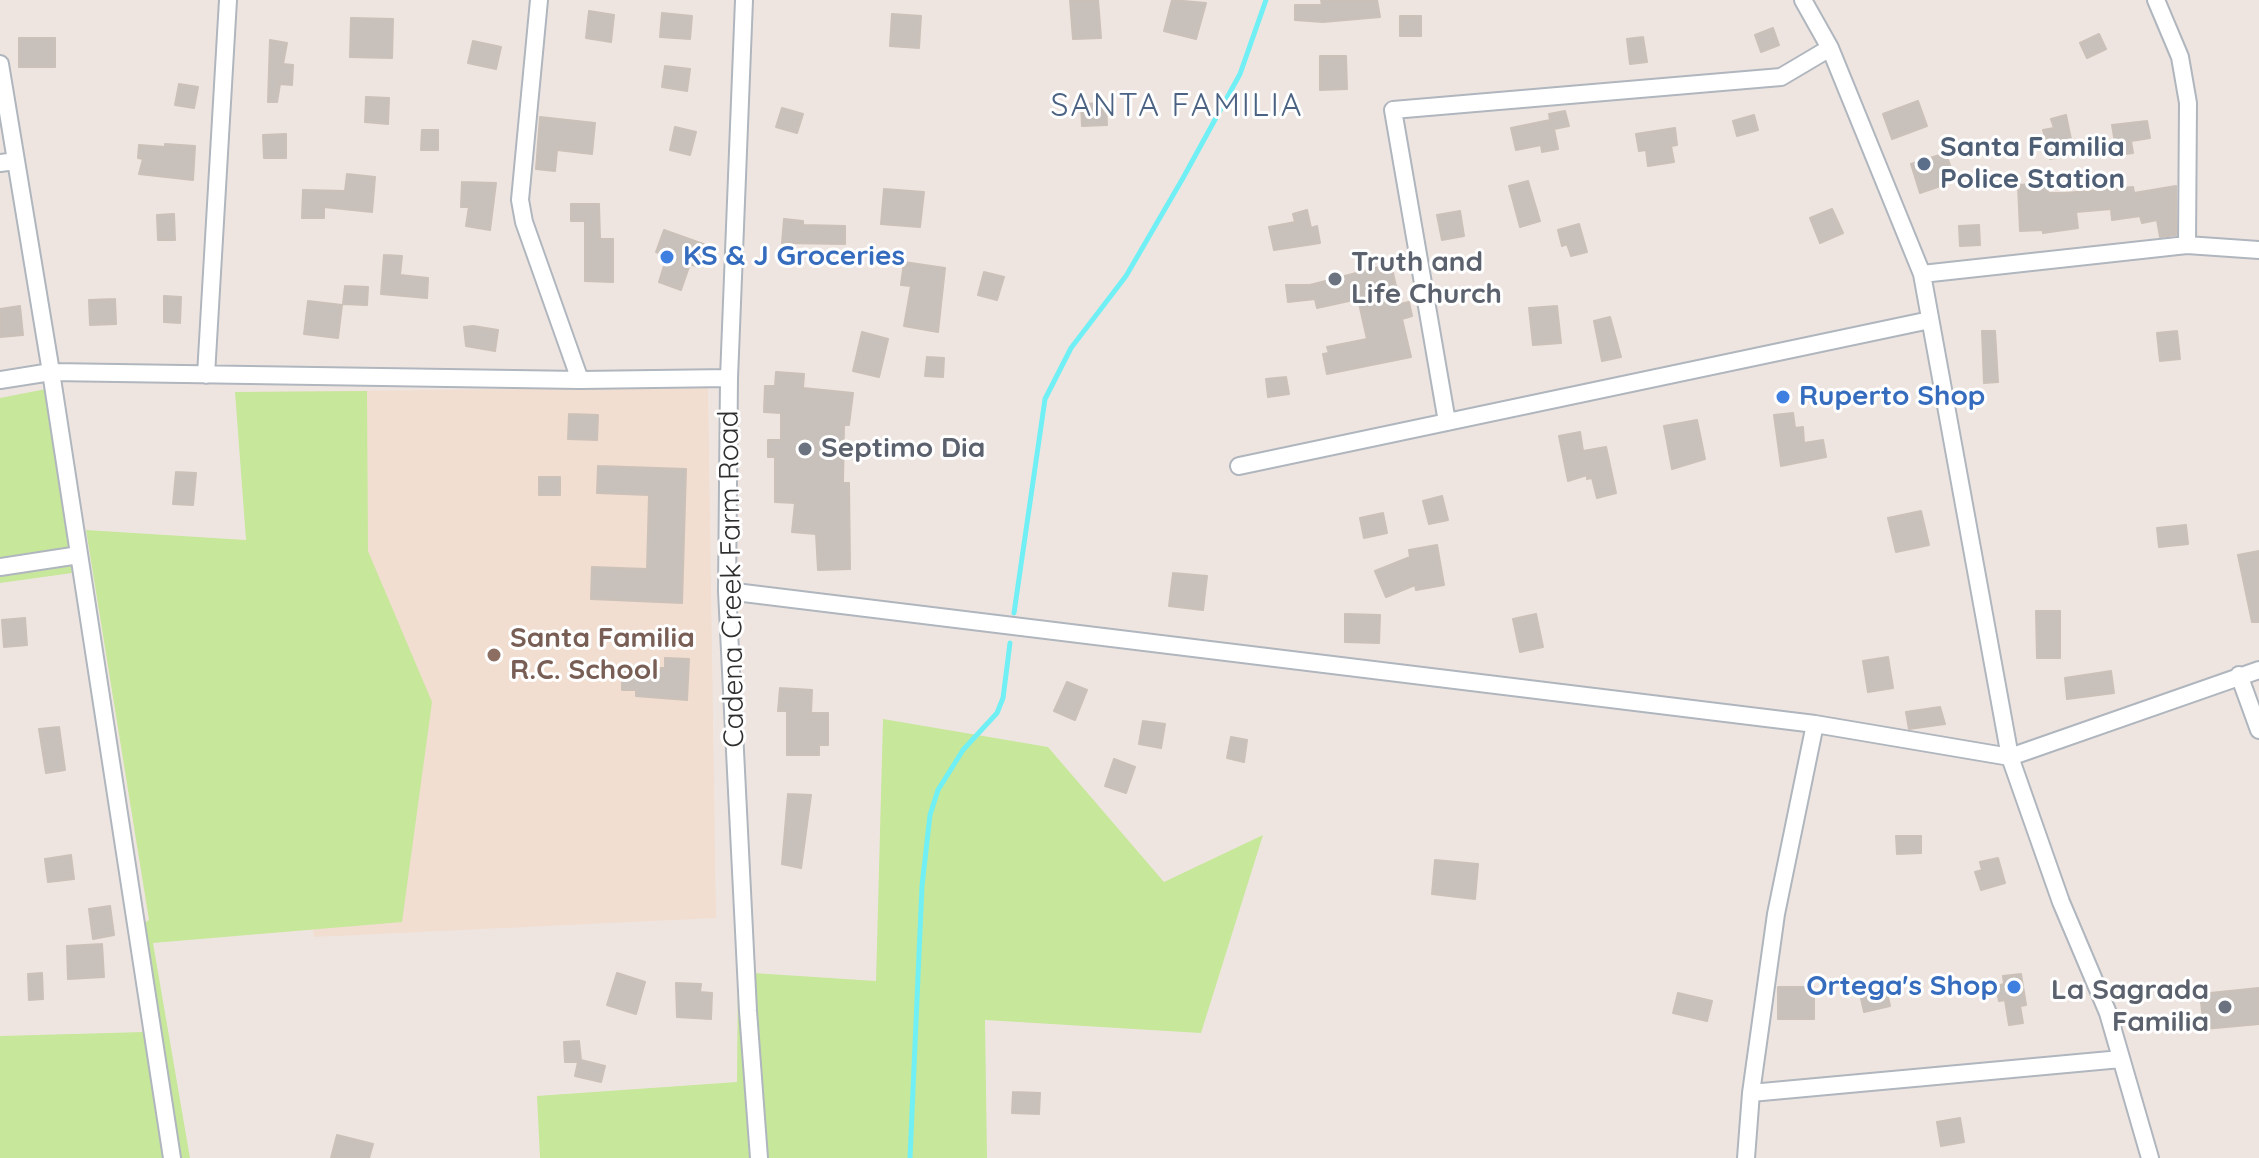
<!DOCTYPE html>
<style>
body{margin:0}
canvas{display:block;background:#efe5e0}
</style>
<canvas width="2259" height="1158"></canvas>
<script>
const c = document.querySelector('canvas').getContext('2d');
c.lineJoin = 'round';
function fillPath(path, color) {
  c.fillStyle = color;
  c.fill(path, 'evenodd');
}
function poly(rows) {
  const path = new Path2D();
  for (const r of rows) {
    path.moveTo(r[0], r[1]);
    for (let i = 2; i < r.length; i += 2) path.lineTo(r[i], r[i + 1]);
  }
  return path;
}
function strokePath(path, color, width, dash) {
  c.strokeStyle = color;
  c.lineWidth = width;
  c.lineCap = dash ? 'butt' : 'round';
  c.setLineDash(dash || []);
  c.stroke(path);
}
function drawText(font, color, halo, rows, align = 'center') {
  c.font = font + ' Quicksand,sans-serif';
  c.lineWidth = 6;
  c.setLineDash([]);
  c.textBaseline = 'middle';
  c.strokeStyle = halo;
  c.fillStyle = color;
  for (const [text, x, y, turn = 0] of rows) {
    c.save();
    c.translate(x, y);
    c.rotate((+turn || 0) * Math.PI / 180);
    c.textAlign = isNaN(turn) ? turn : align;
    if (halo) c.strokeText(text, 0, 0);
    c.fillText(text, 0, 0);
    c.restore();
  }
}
const education = poly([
 [708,387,716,918,314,937,242,392]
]);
const green = poly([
 [46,389,72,573,0,583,0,398],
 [367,391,368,551,432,702,402,922,153,943,190,1158,0,1158,0,1036,144,1032,130,932,149,920,86,530,246,540,235,392],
 [883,719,1048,747,1164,882,1263,835,1201,1033,985,1020,987,1158,540,1158,537,1096,737,1082,738,972,876,981]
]);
const stream = poly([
 [1014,613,1045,399,1071,348,1126,276,1183,178,1240,74,1266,0],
 [910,1158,922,886,930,815,938,790,963,750,997,713,1003,698,1010,643]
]);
const building = poly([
 [1070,0,1098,0,1101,38,1073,39,1070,0],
 [1172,0,1206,3,1196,39,1164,31,1172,0],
 [1321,0,1377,0,1380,17,1323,22,1295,20,1295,5,1322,5,1321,0],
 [589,11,614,15,611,42,586,38,589,11],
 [662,13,692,16,690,39,660,37,662,13],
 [892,14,921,16,919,48,890,46,892,14],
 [1400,16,1421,16,1421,36,1400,36,1400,16],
 [351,18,393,19,392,58,350,57,351,18],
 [1773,28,1779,45,1761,52,1755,35,1773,28],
 [2099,34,2106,49,2087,58,2080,43,2099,34],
 [1643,37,1647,62,1630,64,1627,39,1643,37],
 [19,38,55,38,55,67,19,67,19,38],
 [270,40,287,43,283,64,293,65,292,85,280,84,277,102,268,102,270,40],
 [473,41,501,47,496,69,468,63,473,41],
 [1320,56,1346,56,1347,89,1320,90,1320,56],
 [665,66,690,69,687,91,662,87,665,66],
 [179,84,198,87,194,108,175,105,179,84],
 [366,97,389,98,388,124,365,122,366,97],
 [1918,101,1927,126,1892,139,1883,114,1918,101],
 [1106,103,1107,125,1082,126,1081,104,1106,103],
 [782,108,803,114,797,133,776,127,782,108],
 [1565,111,1569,126,1554,129,1558,149,1542,152,1541,145,1516,150,1511,128,1550,120,1549,114,1565,111],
 [1754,115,1758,130,1737,136,1733,121,1754,115],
 [2066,115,2074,154,2050,159,2043,130,2054,128,2051,119,2066,115],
 [540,117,595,123,592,154,557,150,555,171,536,169,540,117],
 [2147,121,2150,138,2131,141,2133,153,2117,155,2112,125,2147,121],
 [675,127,696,132,690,155,670,150,675,127],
 [1675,128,1677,145,1671,146,1674,162,1648,166,1646,150,1639,151,1636,134,1675,128],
 [422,130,438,130,438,150,421,150,422,130],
 [286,134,286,158,264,158,263,135,286,134],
 [165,144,195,146,193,180,139,174,143,159,138,158,139,145,165,147,165,144],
 [1946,153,1955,181,1920,193,1911,164,1946,153],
 [347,174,375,177,372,212,324,207,324,218,302,218,303,190,345,191,347,174],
 [1528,181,1540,221,1520,227,1509,186,1528,181],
 [462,182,496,183,490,230,466,226,469,207,461,207,462,182],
 [2048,183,2048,193,2065,193,2133,187,2134,193,2176,186,2176,235,2160,237,2157,220,2142,223,2140,216,2112,220,2111,209,2076,212,2078,228,2043,233,2043,230,2020,231,2018,185,2048,183],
 [884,189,924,192,920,227,881,224,884,189],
 [571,204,599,204,600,239,613,239,613,282,585,281,585,221,571,221,571,204],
 [1832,209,1843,233,1820,243,1810,218,1832,209],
 [1307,210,1311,228,1317,226,1320,243,1274,250,1269,227,1295,222,1293,214,1307,210],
 [1460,211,1464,236,1442,240,1437,215,1460,211],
 [174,214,175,240,158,240,157,215,174,214],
 [784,219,803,221,803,225,845,226,845,244,782,243,784,219],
 [1579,224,1587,252,1571,256,1567,244,1562,246,1558,230,1579,224],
 [1979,225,1980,245,1960,246,1959,226,1979,225],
 [664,230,706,245,698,267,690,264,681,290,659,282,667,256,656,252,664,230],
 [384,255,402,256,400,275,428,278,427,298,381,294,384,255],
 [904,262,945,268,938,332,904,326,911,286,901,285,904,262],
 [1391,264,1400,304,1409,302,1412,316,1402,319,1411,357,1327,374,1323,354,1329,353,1327,347,1367,339,1358,299,1317,308,1315,299,1288,302,1286,285,1310,285,1391,264],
 [984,272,1004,277,997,300,978,295,984,272],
 [345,286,368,287,367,305,343,304,345,286],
 [164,296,181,297,180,323,164,322,164,296],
 [115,299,116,324,90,325,89,300,115,299],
 [308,301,342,305,338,338,304,334,308,301],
 [20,306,23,335,0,337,0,309,20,306],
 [1557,306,1561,343,1533,345,1529,308,1557,306],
 [1610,317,1621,357,1602,361,1594,321,1610,317],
 [473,326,498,330,495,351,466,346,464,327,473,326],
 [1982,331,1995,331,1998,382,1984,383,1982,331],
 [2177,331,2180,359,2160,361,2157,333,2177,331],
 [862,332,888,339,879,377,853,371,862,332],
 [927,357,944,358,943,377,925,376,927,357],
 [776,372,804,374,803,388,853,393,849,425,844,425,843,483,849,483,850,569,818,570,816,534,792,532,795,503,775,502,775,457,768,457,768,440,781,440,781,413,764,412,765,386,775,386,776,372],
 [1286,377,1289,394,1268,397,1266,379,1286,377],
 [1793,413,1795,428,1803,427,1804,443,1823,440,1826,457,1781,466,1774,415,1793,413],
 [569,414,598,415,597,440,568,439,569,414],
 [1697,420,1705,459,1672,469,1664,426,1697,420],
 [1580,432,1583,451,1606,447,1616,493,1597,498,1592,478,1587,479,1587,475,1568,481,1559,436,1580,432],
 [598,466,686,469,682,603,591,599,592,567,647,569,649,495,597,493,598,466],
 [176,472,196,473,193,505,173,504,176,472],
 [539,477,560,477,560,495,539,495,539,477],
 [1442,496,1448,520,1429,524,1423,501,1442,496],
 [1921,511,1929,545,1896,552,1888,518,1921,511],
 [1383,513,1387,533,1364,538,1360,518,1383,513],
 [2186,525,2188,544,2159,547,2157,528,2186,525],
 [1437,545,1444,585,1416,590,1415,585,1386,597,1375,571,1410,557,1409,550,1437,545],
 [2259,551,2259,622,2252,622,2238,555,2259,551],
 [1173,573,1207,576,1203,610,1169,606,1173,573],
 [2036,611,2060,611,2060,658,2037,658,2036,611],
 [1345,614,1380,615,1379,643,1345,642,1345,614],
 [1536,614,1543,647,1520,652,1513,619,1536,614],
 [25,618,27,645,4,647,2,620,25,618],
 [1888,657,1893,688,1868,692,1863,661,1888,657],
 [665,658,689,659,687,700,636,696,636,690,622,690,622,668,665,668,665,658],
 [2111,671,2114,693,2067,699,2065,678,2111,671],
 [1067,682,1087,690,1075,720,1054,711,1067,682],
 [780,688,812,690,811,713,828,713,828,745,819,745,819,755,787,755,787,711,778,711,780,688],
 [1940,707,1945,724,1909,729,1906,712,1940,707],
 [1143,721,1165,724,1161,748,1139,744,1143,721],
 [59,727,65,770,46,773,39,729,59,727],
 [1231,737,1247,740,1244,762,1227,758,1231,737],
 [1114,759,1135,767,1126,793,1105,786,1114,759],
 [788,794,811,795,801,868,782,864,788,794],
 [1896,836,1921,836,1921,853,1897,854,1896,836],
 [71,855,74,879,48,882,45,859,71,855],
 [1998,858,2005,883,1981,890,1975,872,1982,870,1980,862,1998,858],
 [1435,860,1478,864,1475,899,1432,894,1435,860],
 [110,906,114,935,93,939,89,909,110,906],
 [102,944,104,977,68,979,67,946,102,944],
 [42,973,43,999,29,1000,28,974,42,973],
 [617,973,645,982,636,1014,607,1005,617,973],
 [2021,974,2026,1005,2020,1006,2023,1023,2009,1025,2005,1000,1999,1001,1996,986,2004,984,2003,976,2021,974],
 [676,983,701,984,700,992,712,993,711,1019,677,1017,676,983],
 [1778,987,1814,987,1814,1019,1778,1019,1778,987],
 [1886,988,1890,1006,1864,1012,1860,994,1886,988],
 [2259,988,2259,1024,2204,1029,2200,994,2259,988],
 [1678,993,1712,1001,1707,1021,1673,1013,1678,993],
 [579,1041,581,1060,605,1066,601,1082,575,1076,578,1062,565,1062,564,1042,579,1041],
 [1013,1092,1040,1093,1039,1114,1012,1113,1013,1092],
 [1960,1118,1964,1142,1941,1146,1937,1122,1960,1118],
 [337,1135,373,1144,369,1158,331,1158,337,1135]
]);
const minor = poly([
 [539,0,520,200,524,222,580,380],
 [744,0,729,378,727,591,748,1011,759,1158],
 [1803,0,1830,48,1922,274,2010,757,2061,902,2108,1013,2150,1158],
 [2156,0,2180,57,2188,103,2187,245],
 [0,64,51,372,580,380,729,378],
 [0,163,16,161],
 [1922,274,2187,245,2259,250],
 [206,375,228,0],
 [0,380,51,372,172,1158],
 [1447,422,1393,110,1781,77,1830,48],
 [1239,466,1930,320],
 [0,567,79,555],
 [727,591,1815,724,2010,757,2259,670],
 [2239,675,2259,730],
 [1751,1093,2121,1059],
 [1746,1158,1751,1093,1776,914,1815,724]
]);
const markers = [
 [1924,164,8,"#5c6f8a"],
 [667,257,8,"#3f7fe0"],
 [1335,279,8,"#6b7280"],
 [1783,397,8,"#3f7fe0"],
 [805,449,8,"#6b7280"],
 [494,655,8,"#8d6e63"],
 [2014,987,8,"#3f7fe0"],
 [2225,1007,8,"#6b7280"]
];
const serviceNames = [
 ["Santa Familia",1940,148],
 ["Police Station",1940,180]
];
const shopNames = [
 ["KS & J Groceries",683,257],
 ["Ruperto Shop",1799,397],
 ["Ortega's Shop",1998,987,"right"]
];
const worshipNames = [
 ["Truth and",1351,263],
 ["Life Church",1351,295],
 ["Septimo Dia",821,449],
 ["La Sagrada",2209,991,"right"],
 ["Familia",2209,1023,"right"]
];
const streetNames = [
 ["Cadena Creek Farm Road",732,579,-91]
];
const educationNames = [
 ["Santa Familia",510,639],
 ["R.C. School",510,671]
];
const quarterNames = [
 ["SANTA FAMILIA",1177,106]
];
fillPath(education, '#f1ded0');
fillPath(green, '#c7e79b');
strokePath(stream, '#70f0f4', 5);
fillPath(building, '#c8c1bb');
strokePath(building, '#cbc1b9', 2);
strokePath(minor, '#b0b6be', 20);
strokePath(minor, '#fff', 16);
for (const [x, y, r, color] of markers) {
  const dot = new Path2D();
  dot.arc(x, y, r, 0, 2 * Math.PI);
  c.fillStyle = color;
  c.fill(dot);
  strokePath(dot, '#fff', 3);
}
drawText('bold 28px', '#4e5e75', '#fff', serviceNames, 'left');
drawText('bold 28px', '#366cbe', '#fff', shopNames, 'left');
drawText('bold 28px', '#5b616d', '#fff', worshipNames, 'left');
drawText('28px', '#2e2e2e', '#fff', streetNames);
drawText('bold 28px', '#785e54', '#fff', educationNames, 'left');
c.letterSpacing = '2px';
drawText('32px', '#4b6282', '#fff', quarterNames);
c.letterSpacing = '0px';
</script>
